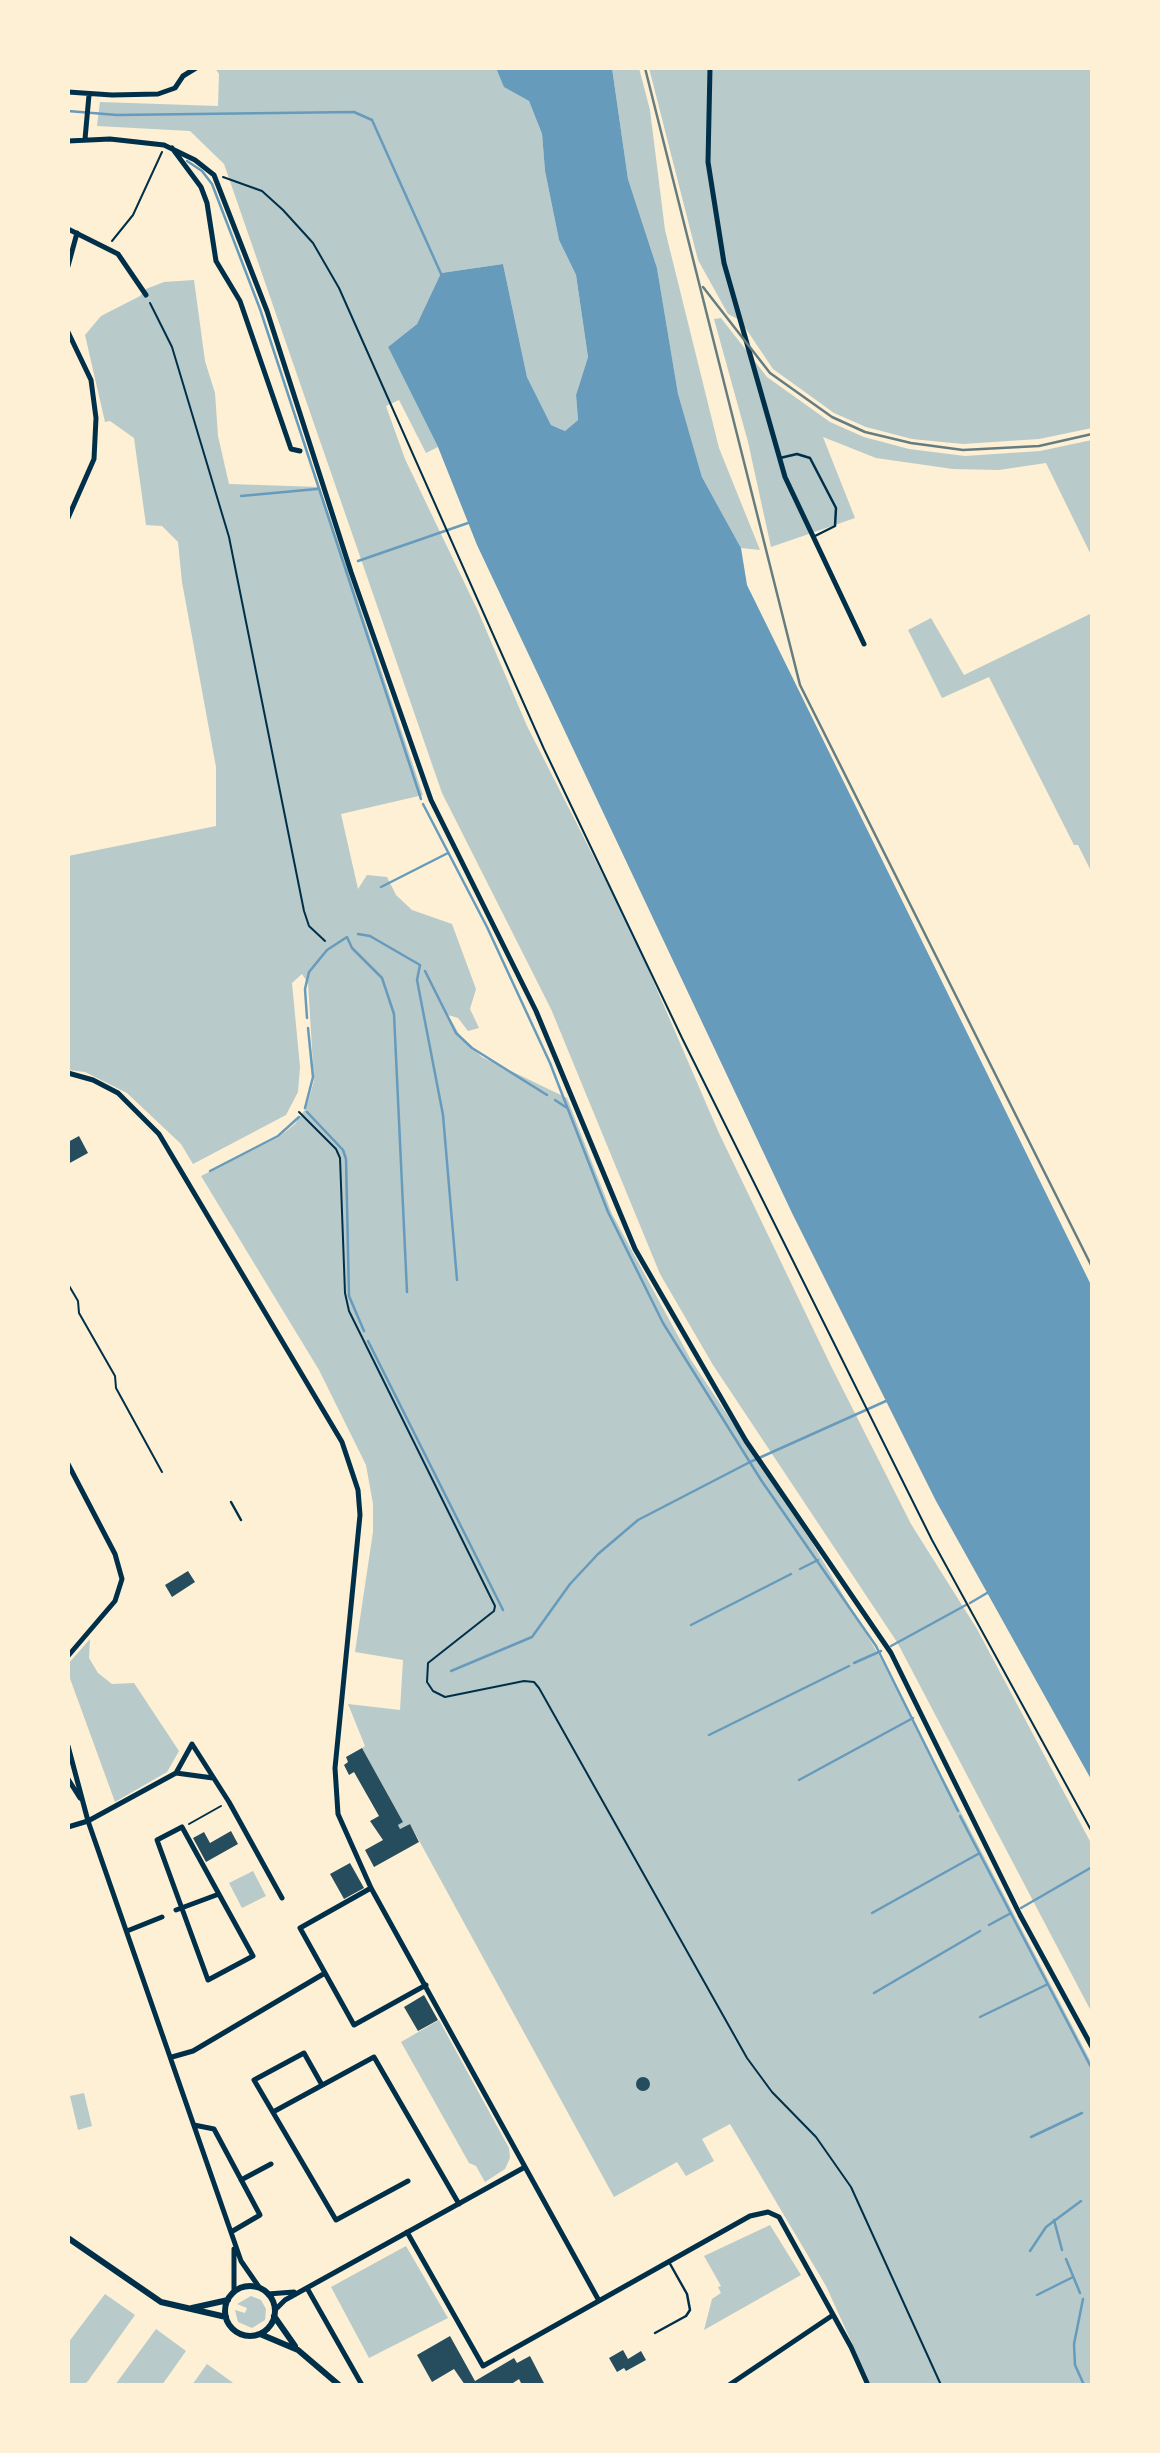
<!DOCTYPE html>
<style>
body{margin:0}
#map{position:relative;width:1160px;height:2453px;overflow:hidden;background:#fdf0d5;font-family:Signika,sans-serif}
canvas{display:block}
.frame{position:absolute;inset:0;border:70px solid #fdf0d5;pointer-events:none}
</style>
<div id="map">
<canvas width="1160" height="2453"></canvas>
<div class="frame"></div>
</div>
<script>
const c = document.querySelector('canvas').getContext('2d');
c.lineJoin = 'round';
function fillPath(path, color) {
  c.fillStyle = color;
  c.fill(path, 'evenodd');
}
function poly(rows) {
  const path = new Path2D();
  for (const r of rows) {
    if (r.length === 3) {
      path.moveTo(r[0] + r[2], r[1]);
      path.arc(r[0], r[1], r[2], 0, 2 * Math.PI);
      continue;
    }
    path.moveTo(r[0], r[1]);
    for (let i = 2; i < r.length; i += 2) path.lineTo(r[i], r[i + 1]);
  }
  return path;
}
function strokePath(path, color, width, dash) {
  c.strokeStyle = color;
  c.lineWidth = width;
  c.lineCap = dash ? 'butt' : 'round';
  c.setLineDash(dash || []);
  c.stroke(path);
}
const green = poly([
 [215,68,496,68,505,87,529,101,542,134,545,171,559,240,576,275,588,357,576,395,578,420,565,431,551,425,527,377,503,264,441,273,417,324,388,347,438,447,426,453,399,400,386,406,405,459,478,611,527,726,633,934,718,1131,831,1366,911,1524,977,1629,1092,1845,1092,2013,897,1642,713,1365,660,1274,551,1009,442,793,224,164,190,131,97,126,100,102,218,106,219,74],
 [612,68,639,68,650,110,665,230,719,448,760,550,741,548,702,477,678,395,657,268,628,179],
 [649,68,1092,68,1092,428,1039,439,963,444,912,439,866,427,834,413,773,369,740,320,728,314,698,260],
 [194,280,205,361,215,393,218,436,229,484,320,487,423,795,341,814,358,889,367,875,387,877,396,895,412,910,452,924,476,989,470,1009,479,1028,468,1031,458,1018,448,1015,462,1039,482,1057,567,1098,612,1214,691,1360,811,1541,880,1657,1092,2064,1092,2385,871,2385,826,2286,730,2124,702,2139,714,2161,686,2176,677,2162,614,2197,410,1824,400,1829,398,1825,403,1822,362,1748,365,1746,348,1704,400,1710,403,1660,355,1652,373,1532,373,1504,366,1465,319,1370,201,1176,279,1137,295,1124,306,1108,314,1081,308,983,302,974,292,983,300,1067,298,1092,286,1115,193,1164,181,1144,127,1093,85,1072,68,1070,68,856,216,826,216,767,182,582,178,542,162,526,146,525,134,438,110,421,105,422,85,335,101,316,140,296,146,289,164,282],
 [721,318,767,377,830,422,864,437,909,449,965,456,1040,451,1092,440,1092,557,1046,463,999,470,953,469,876,458,823,437,855,518,771,547,748,442,714,319],
 [1092,613,1092,873,1078,845,1074,845,989,677,942,698,908,630,931,618,964,675],
 [90,1639,89,1658,98,1673,112,1684,134,1683,179,1751,167,1772,115,1802,68,1673,68,1664],
 [253,1871,266,1896,242,1908,229,1883],
 [439,2020,509,2148,510,2158,505,2169,485,2182,476,2166,469,2163,401,2042],
 [84,2093,92,2126,78,2130,70,2096],
 [770,2225,801,2275,704,2330,712,2299,721,2293,718,2287,721,2286,704,2256],
 [406,2246,448,2318,369,2358,331,2287],
 [105,2294,135,2315,88,2381,84,2385,68,2385,68,2343],
 [251,2296,261,2300,266,2309,265,2320,252,2328,238,2322,235,2310,245,2313,247,2308,237,2304],
 [156,2329,186,2351,162,2385,115,2385],
 [207,2364,236,2385,192,2385]
]);
const water = poly([
 [496,68,612,68,628,179,657,268,678,394,702,477,741,548,747,585,1092,1287,1092,1781,936,1501,792,1213,477,545,438,447,388,347,417,324,441,273,503,264,527,377,551,425,565,431,578,420,576,395,588,357,576,275,559,240,545,171,542,134,529,101,504,87]
]);
const stream = poly([
 [68,111,117,115,354,112,372,120,442,276],
 [187,161,202,171,212,184,260,309,421,799],
 [241,496,317,489],
 [358,561,468,523],
 [423,804,487,927,550,1063,608,1212,663,1323,761,1480,876,1646,958,1811],
 [381,887,448,853],
 [358,934,370,936,420,965],
 [420,965,417,980,443,1115,457,1280],
 [425,971,456,1033,472,1048,547,1095],
 [307,1018,305,989,309,972,327,950,347,937,352,948,382,978,394,1014,407,1292],
 [555,1100,567,1108],
 [305,1108,313,1077,308,1028],
 [307,1112,343,1150,346,1159,349,1296,364,1331],
 [210,1171,278,1136,299,1117],
 [368,1341,503,1610],
 [800,1569,818,1560],
 [970,1603,987,1593],
 [691,1625,791,1574],
 [891,1646,966,1605],
 [854,1663,881,1651],
 [451,1671,532,1637,570,1584,598,1554,638,1520,750,1462,886,1401],
 [709,1735,849,1666],
 [799,1780,913,1718],
 [960,1816,1092,2069],
 [1021,1908,1092,1867],
 [872,1913,978,1854],
 [989,1925,1011,1913],
 [874,1993,980,1931],
 [980,2017,1046,1985],
 [1091,2108,1092,2107],
 [1031,2137,1082,2113],
 [1054,2220,1062,2250],
 [1030,2251,1046,2227,1081,2201],
 [1066,2259,1080,2293],
 [1037,2295,1073,2277],
 [1083,2299,1074,2344,1075,2365,1084,2385]
]);
const building = poly([
 [79,1136,88,1153,68,1164,68,1142],
 [188,1571,195,1582,172,1597,165,1585],
 [362,1748,403,1822,398,1825,400,1829,410,1824,419,1842,374,1867,365,1850,383,1840,370,1821,379,1816,354,1772,349,1775,344,1765,348,1762,346,1757],
 [231,1831,238,1844,206,1862,193,1838,204,1832,210,1843],
 [350,1863,364,1888,344,1899,330,1874],
 [424,1995,438,2020,418,2031,404,2007],
 [643,2084,7],
 [450,2336,475,2381,514,2358,517,2363,530,2356,545,2385,522,2385,519,2379,510,2385,465,2385,454,2369,432,2382,417,2355],
 [623,2350,628,2359,641,2351,646,2360,626,2371,624,2368,617,2372,609,2358]
]);
const path = poly([
 [223,177,262,191,283,210,313,243,339,288,544,749,682,1038,932,1540,1092,1832],
 [112,241,133,215,162,152],
 [150,303,172,347,229,537,304,911,309,926,325,941],
 [299,1112,336,1149,340,1158,345,1293,349,1311,495,1606,494,1611,428,1663,427,1682,433,1691,445,1697,524,1681,534,1682,539,1688,747,2058,772,2092,816,2137,851,2187,941,2385],
 [68,1284,78,1301,79,1313,115,1376,116,1388,162,1472],
 [189,1824,221,1806]
]);
const service = poly([
 [780,458,797,454,810,458,836,508,835,526,815,536],
 [231,1502,241,1520],
 [655,2333,686,2316,690,2310,687,2294,669,2262]
]);
const minor = poly([
 [710,68,708,162,724,263,785,477,864,644],
 [68,92,112,95,158,94,175,88,183,76,196,68],
 [85,139,89,95],
 [68,141,110,139,164,145,195,160,214,175,267,311,351,572,431,800,536,1011,635,1249,746,1441,891,1653,1020,1915,1092,2047],
 [172,148,201,187,207,203,216,261,240,301,291,449,300,451],
 [68,229,118,254,146,295],
 [68,266,77,233],
 [68,332,91,380,96,418,94,459,68,518],
 [68,1073,93,1080,118,1093,159,1134,342,1442,358,1490,360,1515,335,1768,338,1814,371,1888,598,2299],
 [68,1464,115,1554,122,1579,115,1601,68,1656],
 [68,1746,88,1821,241,2261,259,2287],
 [213,1778,176,1773,192,1744,229,1802,282,1898],
 [68,1779,80,1798],
 [68,1827,88,1821,176,1773],
 [182,1827,253,1956,208,1980,157,1840,182,1827],
 [371,1888,300,1928,354,2025,426,1985],
 [176,1910,219,1894],
 [127,1931,162,1917],
 [172,2057,193,2051,325,1973],
 [322,2085,304,2053,254,2080,336,2220,408,2181],
 [273,2112,374,2057,459,2204],
 [194,2125,214,2129,260,2215,231,2232],
 [241,2180,271,2164],
 [407,2232,483,2366,750,2216,768,2212,779,2217,851,2347,868,2385],
 [234,2249,234,2292],
 [307,2288,362,2385],
 [268,2294,294,2292],
 [275,2310,285,2300,525,2167],
 [729,2385,833,2315]
]);
const tertiary = poly([
 [68,2238,161,2302,226,2317],
 [250,2311,25],
 [192,2308,228,2300],
 [274,2316,295,2346],
 [260,2334,298,2350,339,2385]
]);
const rail = poly([
 [645,68,800,685,1092,1267],
 [703,287,770,373,832,417,865,432,911,443,963,450,1039,446,1092,434]
]);
fillPath(green, '#b9caca');
fillPath(water, '#669bbc');
strokePath(stream, '#669bbc', 2.5);
fillPath(building, '#264d5e');
strokePath(path, '#003049', 2);
strokePath(service, '#003049', 2.5);
strokePath(minor, '#003049', 5);
strokePath(tertiary, '#003049', 6);
strokePath(rail, '#657d81', 2.5);
</script>
